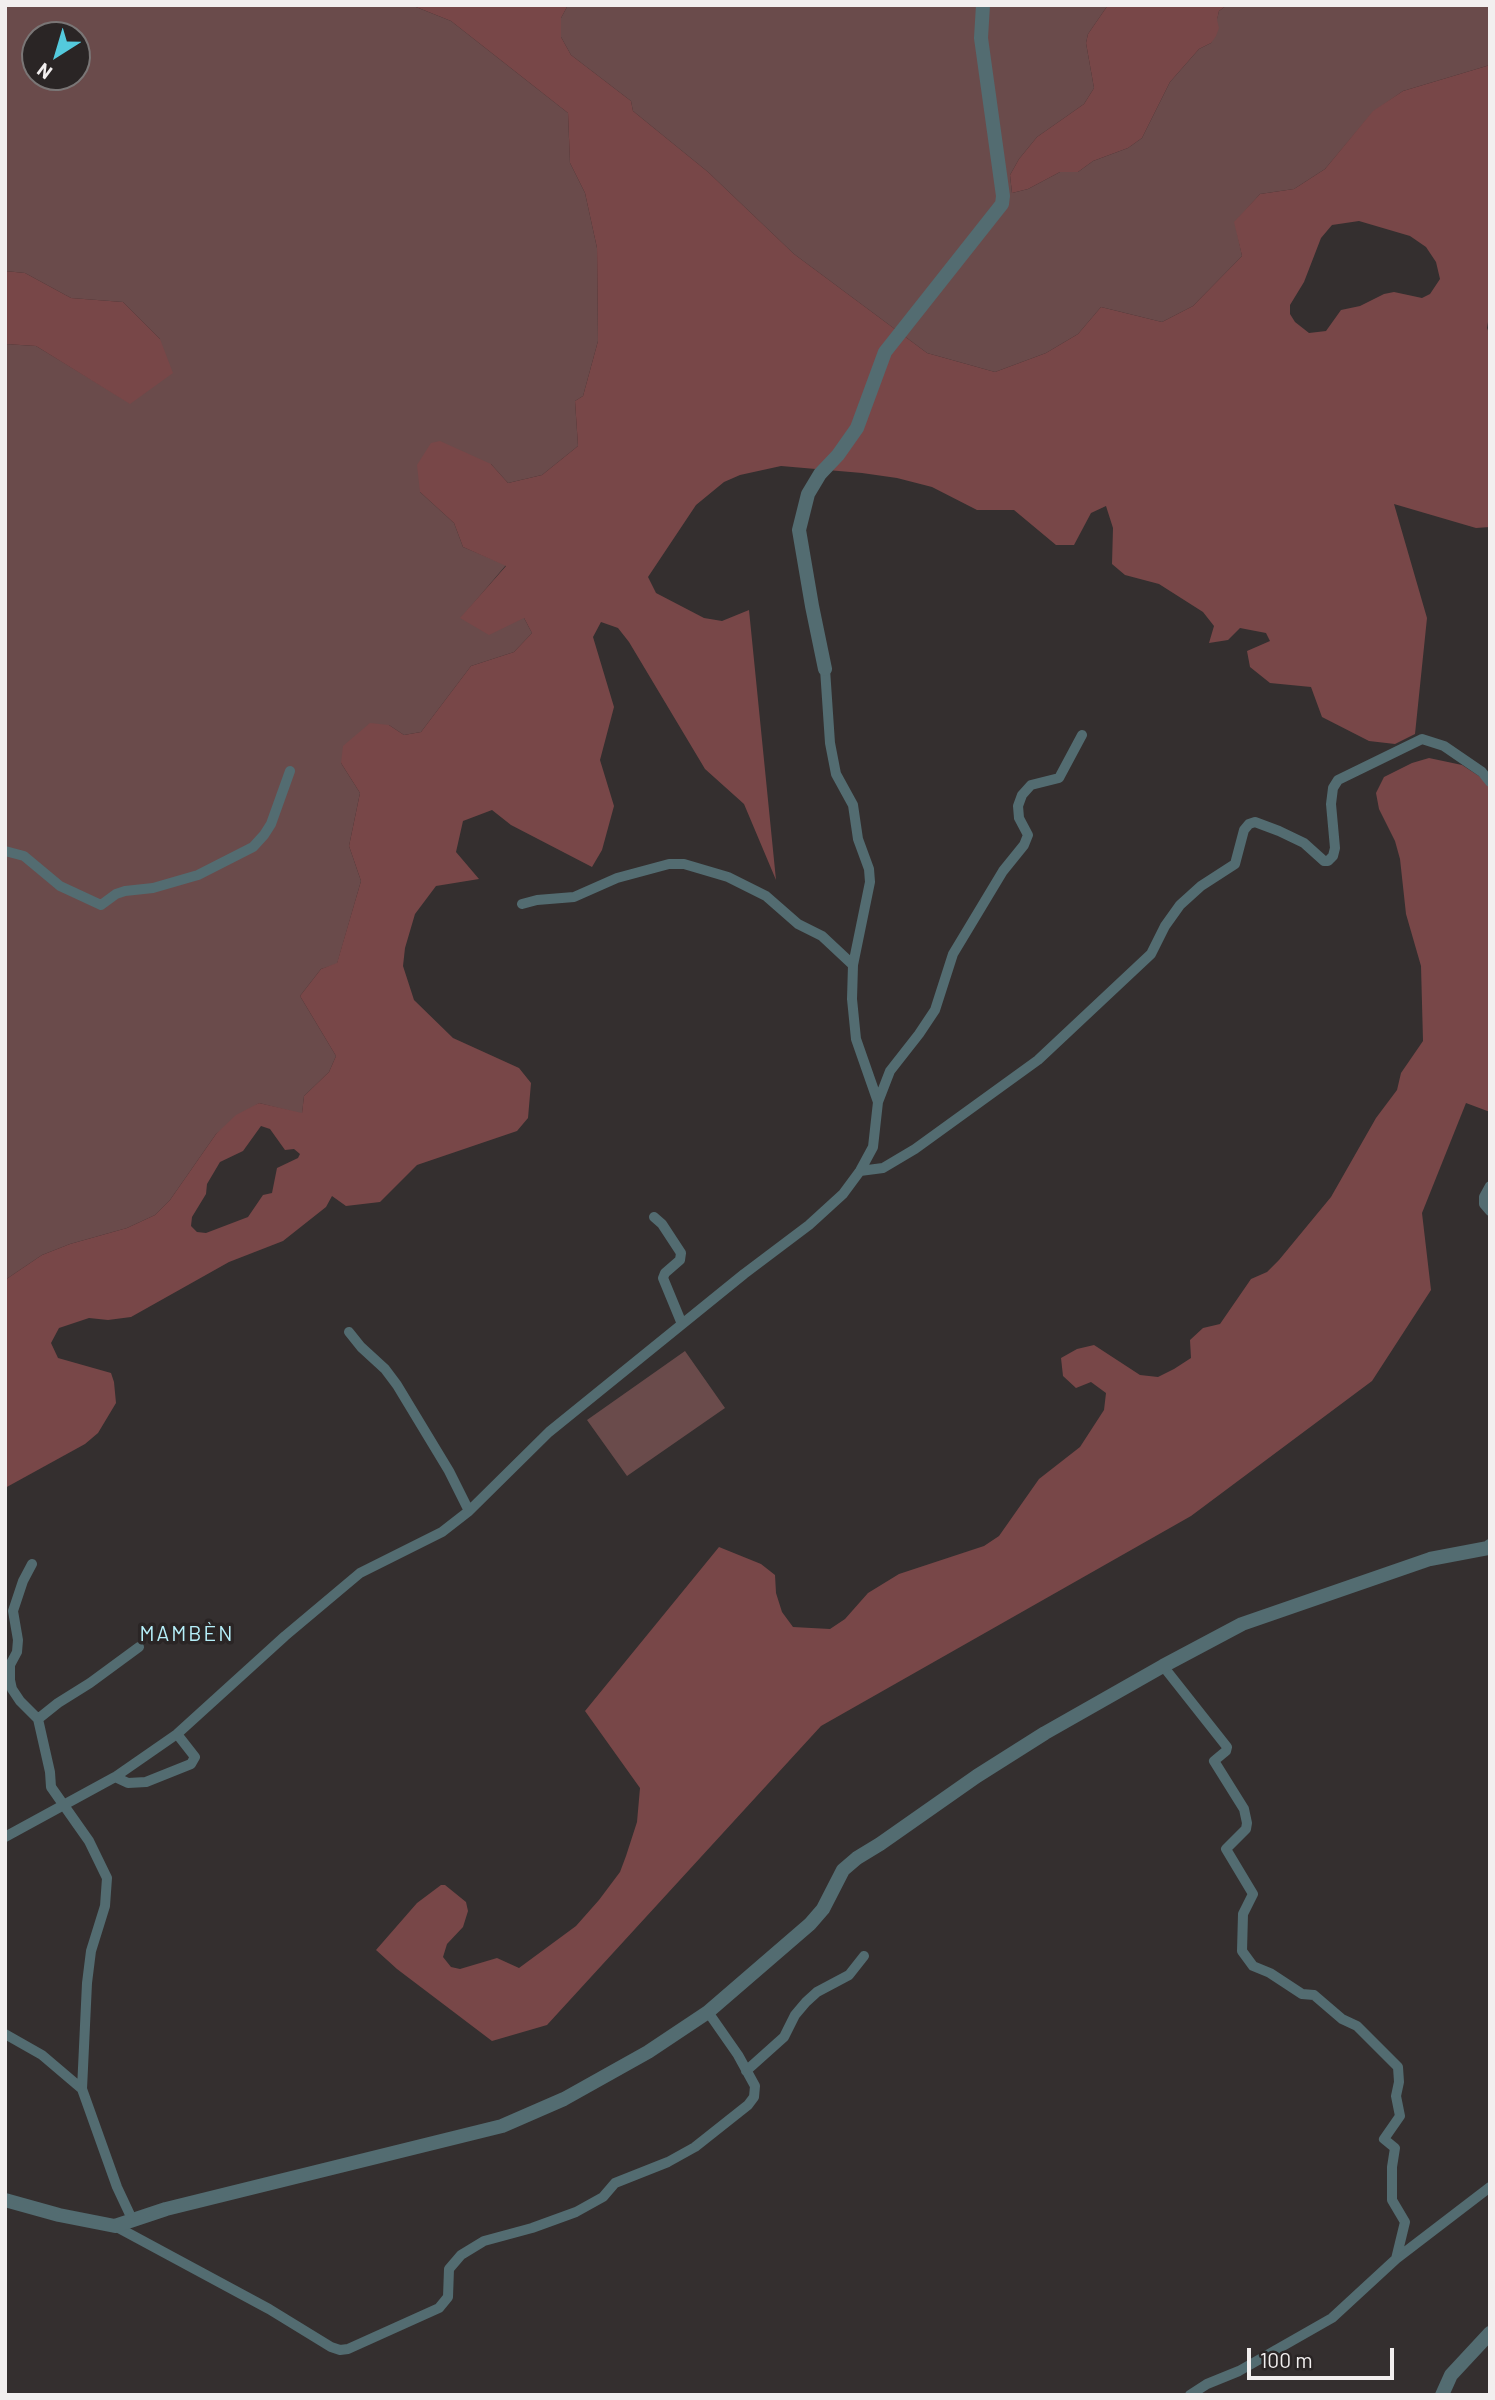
<!DOCTYPE html>
<meta charset="utf-8">
<style>
body{margin:0}
#map{position:relative;width:1495px;height:2400px;overflow:hidden;background:#342f2f;font-family:Barlow,sans-serif}
canvas{display:block}
.frame{position:absolute;inset:0;border:7px solid #f2efef;pointer-events:none}
.north{position:absolute;left:21px;top:21px;width:70px;height:70px;box-sizing:border-box;background:#2a2525;border:2px solid #7a7676;border-radius:50%;rotate:217deg;font-size:19px;font-weight:700;line-height:28px;text-align:center;color:#f2efef}
.north::after{content:'';display:block;margin:auto;width:24px;height:32px;background:#54cadd;clip-path:polygon(50% 0,100% 100%,50% 72%,0 100%)}
.scale{position:absolute;left:1247px;top:2348px;width:147px;height:32px;box-sizing:border-box;border:4px solid #f2efef;border-top:0;padding-left:9px;font-size:21px;line-height:24px;white-space:nowrap;color:#f2efef;-webkit-text-stroke:5px #2a2525;paint-order:stroke}
</style>
<div id="map">
<canvas width="1495" height="2400"></canvas>
<div class="frame"></div>
<div class="north">N</div>
<div class="scale">100 m</div>
</div>
<script>
const c = document.querySelector('canvas').getContext('2d');
c.lineJoin = 'round';
function fillPath(path, color) {
  c.fillStyle = color;
  c.fill(path, 'evenodd');
}
function poly(rows) {
  const path = new Path2D();
  for (const r of rows) {
    path.moveTo(r[0], r[1]);
    for (let i = 2; i < r.length; i += 2) path.lineTo(r[i], r[i + 1]);
  }
  return path;
}
function strokePath(path, color, width, dash) {
  c.strokeStyle = color;
  c.lineWidth = width;
  c.lineCap = dash ? 'butt' : 'round';
  c.setLineDash(dash || []);
  c.stroke(path);
}
function drawText(font, color, halo, rows, align = 'center') {
  c.font = font + ' Barlow,sans-serif';
  c.lineWidth = 7;
  c.setLineDash([]);
  c.textBaseline = 'middle';
  c.strokeStyle = halo;
  c.fillStyle = color;
  for (const [text, x, y, turn = 0] of rows) {
    c.save();
    c.translate(x, y);
    c.rotate((+turn || 0) * Math.PI / 180);
    c.textAlign = isNaN(turn) ? turn : align;
    if (halo) c.strokeText(text, 0, 0);
    c.fillText(text, 0, 0);
    c.restore();
  }
}
const green = poly([
 [5,5,411,5,451,21,568,113,570,163,585,193,597,248,598,341,583,396,575,401,578,446,542,475,508,483,491,464,420,492,454,523,463,547,506,565,461,618,524,618,532,633,514,652,471,666,421,732,404,735,389,725,341,763,360,793,349,846,361,881,337,964,321,969,300,996,336,1056,329,1072,304,1096,302,1114,259,1103,216,1134,170,1200,155,1215,127,1228,70,1244,42,1255,5,1280,5,344,36,346,130,403,160,339,123,302,71,298,25,273,5,271],
 [35,35,77,35,77,77,35,77],
 [568,5,1108,5,1088,34,1086,43,1094,88,1084,104,1037,137,1019,159,1010,175,1012,193,1028,189,1060,172,1078,172,1093,161,1128,148,1142,138,1170,82,1199,49,1211,43,1219,11,1227,5,1490,5,1490,65,1403,91,1373,112,1325,169,1294,189,1260,194,1235,222,1242,256,1193,306,1162,322,1101,307,1078,334,1046,353,995,372,927,353,794,254,708,172,633,111,631,101,571,55,561,37,561,18],
 [685,1351,725,1408,627,1476,587,1420]
]);
const forest = poly([
 [411,5,568,5,561,18,561,37,571,55,631,101,633,111,708,172,794,254,927,353,995,372,1046,353,1078,334,1101,307,1162,322,1193,306,1242,256,1234,222,1260,194,1294,189,1325,169,1373,111,1403,91,1490,65,1490,310,1487,328,1490,336,1490,527,1476,528,1394,504,1427,618,1415,734,1395,744,1369,741,1322,717,1311,687,1270,683,1250,667,1247,651,1270,641,1266,633,1240,628,1228,640,1209,643,1214,626,1203,612,1159,584,1125,575,1112,564,1113,528,1106,506,1091,513,1074,545,1056,545,1014,510,977,510,932,487,897,478,862,473,781,466,740,475,724,482,696,505,648,577,656,593,704,618,722,621,749,610,776,880,744,804,705,769,629,642,618,628,601,622,593,637,614,707,600,760,614,806,602,850,592,867,511,825,492,810,463,821,456,852,479,879,436,886,415,914,405,948,403,966,414,1000,453,1038,519,1068,531,1083,528,1118,517,1131,417,1165,380,1202,346,1206,332,1196,326,1207,283,1241,229,1262,131,1317,108,1320,89,1318,59,1328,51,1343,58,1358,111,1373,114,1382,116,1403,98,1433,85,1444,5,1488,5,1280,42,1255,70,1244,127,1228,155,1215,170,1200,216,1134,236,1115,259,1103,302,1113,304,1096,329,1072,336,1056,300,996,321,969,337,963,361,881,349,846,360,793,341,763,343,746,370,723,389,725,404,735,421,732,471,666,514,652,532,633,524,618,489,635,460,618,506,566,463,547,454,523,420,492,417,465,431,443,440,441,491,464,508,483,542,475,578,446,575,401,583,396,598,341,597,248,585,193,570,163,568,113,451,21],
 [1359,221,1410,236,1426,247,1436,262,1440,279,1430,294,1422,298,1394,292,1384,294,1360,306,1341,310,1326,331,1309,333,1295,322,1290,314,1290,305,1304,282,1321,238,1332,225],
 [261,1126,270,1129,285,1150,294,1149,300,1154,298,1158,277,1168,272,1193,263,1195,248,1217,206,1233,197,1232,191,1226,192,1217,206,1194,207,1184,220,1162,243,1151],
 [1108,5,1227,5,1219,11,1217,20,1219,28,1216,36,1211,43,1199,49,1170,82,1142,138,1128,148,1093,161,1078,172,1060,172,1028,189,1012,193,1010,175,1019,159,1037,137,1084,104,1094,88,1086,43,1088,34],
 [5,271,25,273,71,298,123,302,160,339,173,373,130,404,36,346,5,344],
 [1429,758,1462,765,1485,780,1490,790,1490,1112,1466,1103,1422,1213,1431,1290,1372,1381,1191,1516,821,1726,547,2025,492,2041,397,1969,376,1950,417,1903,441,1885,445,1885,466,1902,468,1911,463,1927,447,1944,443,1957,451,1967,460,1969,497,1958,519,1968,576,1926,599,1900,620,1872,626,1856,637,1822,640,1788,585,1711,719,1547,761,1564,775,1575,776,1593,782,1612,793,1627,830,1629,845,1619,868,1593,899,1574,984,1546,999,1536,1039,1479,1080,1447,1104,1410,1106,1393,1091,1382,1076,1388,1063,1376,1061,1358,1077,1349,1094,1345,1140,1375,1158,1377,1174,1369,1191,1358,1190,1340,1203,1328,1220,1324,1251,1279,1267,1272,1279,1260,1331,1197,1376,1118,1397,1090,1401,1073,1423,1041,1421,966,1406,914,1400,859,1395,841,1379,809,1376,793,1384,777,1412,763]
]);
const minor = poly([
 [5,851,24,856,60,886,101,905,116,894,125,891,153,888,198,875,253,847,264,835,271,824,290,771],
 [522,904,537,900,574,897,617,878,669,864,684,864,728,877,766,896,798,924,822,936,853,965],
 [878,1102,890,1071,919,1034,935,1010,953,954,1003,871,1024,845,1028,835,1019,818,1018,806,1022,795,1031,785,1059,778,1082,735],
 [860,1171,883,1168,915,1149,1038,1060,1151,954,1165,926,1180,905,1201,886,1235,864,1244,830,1249,824,1255,822,1279,831,1304,843,1324,861,1328,861,1333,856,1335,848,1331,804,1333,788,1338,780,1422,739,1444,746,1482,772,1490,782],
 [1490,1186,1484,1197,1484,1204,1490,1211],
 [654,1217,662,1224,681,1253,680,1260,665,1273,663,1278,682,1324],
 [349,1332,361,1347,385,1369,397,1385,449,1471,469,1511],
 [32,1564,23,1581,13,1611,18,1640,17,1652,10,1665,10,1680,12,1689,20,1701,38,1719],
 [1163,1666,1227,1747,1226,1751,1214,1761,1244,1809,1247,1823,1246,1829,1226,1849,1253,1894,1243,1914,1242,1951,1253,1966,1270,1973,1302,1994,1314,1995,1342,2019,1357,2026,1398,2067,1399,2082,1396,2096,1400,2116,1384,2139,1395,2148,1392,2167,1392,2200,1405,2222,1396,2259],
 [115,1777,128,1783,146,1782,191,1764,195,1757,177,1734],
 [5,1837,115,1777,177,1734,285,1636,360,1573,442,1532,469,1511,549,1432,744,1274,809,1225,843,1194,860,1171,873,1147,878,1102,856,1039,852,999,853,965,870,882,869,869,858,839,853,805,836,774,830,743,825,669],
 [5,2034,42,2055,82,2089],
 [746,2071,784,2037,795,2015,806,2002,817,1992,849,1975,864,1956],
 [132,2219,117,2187,82,2089,87,1983,91,1951,105,1906,107,1878,89,1841,51,1787,50,1772,38,1719,58,1703,90,1683,139,1647],
 [115,2226,269,2309,331,2347,340,2350,348,2349,439,2308,448,2297,449,2269,461,2255,484,2241,532,2228,576,2212,603,2197,615,2183,668,2162,695,2147,748,2105,754,2097,755,2086,738,2055,708,2012],
 [1190,2395,1207,2384,1239,2371,1332,2318,1396,2259,1490,2187]
]);
const tertiary = poly([
 [825,669,812,606,799,530,808,494,820,474,838,455,857,428,885,352,1002,204,1003,196,981,38,983,5],
 [5,2200,59,2215,115,2226,166,2209,502,2126,564,2099,648,2052,708,2012,810,1924,823,1909,843,1870,857,1858,880,1844,977,1776,1045,1733,1163,1666,1242,1624,1430,1559,1488,1548,1490,1546],
 [1442,2395,1451,2375,1490,2333]
]);
const quarterNames = [
 ["MAMBÈN",187,1634]
];
fillPath(green, '#6a4b4b');
fillPath(forest, '#784748');
strokePath(minor, '#536c71', 10);
strokePath(tertiary, '#536c71', 14);
c.letterSpacing = '2px';
drawText('21px', '#b6f0fa', '#2a2525', quarterNames);
c.letterSpacing = '0px';
</script>
